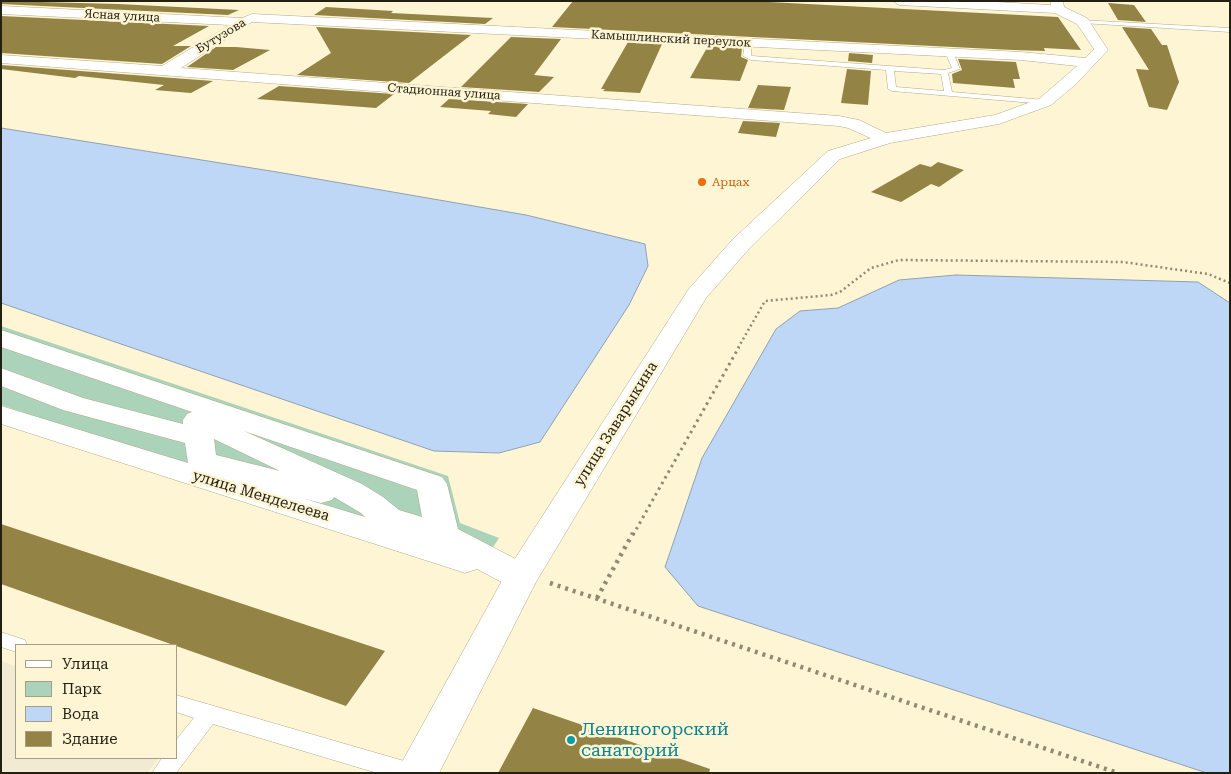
<!DOCTYPE html>
<meta charset="utf-8">
<style>
body{margin:0}
#map{position:relative;width:1231px;height:774px;overflow:hidden;background:#fef5d4;font-family:"Roboto Serif",serif}
canvas{display:block}
.frame{position:absolute;inset:0;border:2px solid #221f13;pointer-events:none}
.legend{position:absolute;left:15px;top:644px;width:162px;height:115px;box-sizing:border-box;background:#fef5d4;border:1px solid #a69f87;margin:0;padding:6px 9px;list-style:none;font-size:15px;color:#221f13}
.legend li{display:flex;align-items:center;gap:10px;height:25px}
.legend b{width:25px;border:1px solid #a69f87}
</style>
<div id="map">
<canvas width="1231" height="774"></canvas>
<div class="frame"></div>
<ul class="legend">
<li><b style="height:6px;background:#fff"></b>Улица</li>
<li><b style="height:14px;background:#aad3ba"></b>Парк</li>
<li><b style="height:14px;background:#bfd7f6"></b>Вода</li>
<li><b style="height:14px;background:#938345"></b>Здание</li>
</ul>
</div>
<script>
const c = document.querySelector('canvas').getContext('2d');
c.lineJoin = 'round';
function fillPath(path, color) {
  c.fillStyle = color;
  c.fill(path, 'evenodd');
}
function poly(rows) {
  const path = new Path2D();
  for (const r of rows) {
    path.moveTo(r[0], r[1]);
    for (let i = 2; i < r.length; i += 2) path.lineTo(r[i], r[i + 1]);
  }
  return path;
}
function strokePath(path, color, width, dash) {
  c.strokeStyle = color;
  c.lineWidth = width;
  c.lineCap = dash ? 'butt' : 'round';
  c.setLineDash(dash || []);
  c.stroke(path);
}
function drawText(font, color, halo, rows, align = 'center') {
  c.font = font + ' "Roboto Serif",serif';
  c.lineWidth = 5;
  c.setLineDash([]);
  c.textBaseline = 'middle';
  c.strokeStyle = halo;
  c.fillStyle = color;
  for (const [text, x, y, turn = 0] of rows) {
    c.save();
    c.translate(x, y);
    c.rotate((+turn || 0) * Math.PI / 180);
    c.textAlign = isNaN(turn) ? turn : align;
    if (halo) c.strokeText(text, 0, 0);
    c.fillText(text, 0, 0);
    c.restore();
  }
}
const education = poly([
 [1,661,16,666,16,758,159,758,147,773,1,773]
]);
const green = poly([
 [1,326,448,476,460,523,499,538,480,567,1,405]
]);
const water = poly([
 [1,128,277,172,526,215,645,244,648,266,629,305,540,442,499,453,434,451,1,303,1,128],
 [956,275,1198,282,1230,303,1230,773,1207,773,698,606,665,567,702,458,776,329,800,311,838,308,899,280,956,275]
]);
const building = poly([
 [1,1,118,4,239,10,228,15,1,4],
 [573,1,750,1,1058,17,1081,50,1044,48,1045,51,1013,50,552,27],
 [1108,3,1134,5,1146,22,1118,20],
 [326,7,393,11,391,13,493,18,485,24,314,15],
 [1,16,209,26,173,46,191,46,162,64,1,53],
 [316,27,471,35,409,83,297,75,331,53],
 [1122,27,1151,29,1162,45,1167,45,1179,82,1167,110,1149,107,1136,69,1149,70],
 [511,37,561,39,534,75,554,77,539,92,461,87],
 [628,42,662,44,640,93,603,91,605,89,601,89],
 [708,46,742,48,741,57,748,60,740,81,690,78],
 [216,47,236,47,270,50,233,70,187,67],
 [849,53,873,55,872,63,848,61],
 [958,59,1016,62,1020,79,1013,79,1015,88,953,83,952,74,962,70],
 [1,65,213,81,191,93,155,90,164,85,79,76,75,78,1,69],
 [847,69,871,71,868,105,841,103],
 [758,85,791,87,784,110,748,108],
 [279,86,394,94,376,108,257,99],
 [449,99,528,104,516,117,488,114,491,111,440,107],
 [743,121,780,123,776,137,738,133],
 [938,162,964,170,939,187,931,184,901,202,871,192,920,164,931,167],
 [1,524,385,651,346,706,1,584],
 [533,708,710,769,709,773,498,773]
]);
const pathFar2 = poly([
 [738,348,765,301,831,295,840,292,871,268,899,260,1123,262,1208,274,1230,283]
]);
const pathFar1 = poly([
 [633,535,739,347]
]);
const path = poly([
 [550,583,1118,773],
 [597,598,633,533]
]);
const lane = poly([
 [1080,20,1230,28,1230,32,1082,23,1080,22,1080,20],
 [748,41,751,43,751,55,752,56,944,70,952,68,945,52,949,50,953,52,960,69,948,73,952,92,1045,100,1049,102,1045,104,892,91,888,89,886,70,751,60,743,56,745,43,748,41],
 [894,71,941,74,944,91,896,87,894,71],
 [1,632,25,640,27,645,16,645,16,652,1,647,1,632],
 [176,695,411,763,419,766,422,773,377,773,213,724,176,773,152,773,162,758,176,758,176,740,194,718,176,712,176,695]
]);
const street = poly([
 [893,1,978,1,1051,5,1051,1,1063,1,1064,7,1087,18,1108,50,1076,84,1051,105,999,124,884,144,848,128,839,126,1,63,1,55,162,66,230,25,1,14,1,6,242,18,252,14,1021,52,1085,58,1094,49,1077,24,1055,13,899,5,893,1],
 [252,22,1021,60,1077,66,1039,99,995,115,886,133,859,120,839,116,181,68,252,22],
 [1,330,442,477,447,484,458,529,533,568,538,577,533,586,521,590,509,586,477,569,465,573,453,569,1,424,1,406,188,463,185,443,63,410,1,386,1,368,83,398,183,424,183,420,187,414,192,412,1,347,1,330],
 [244,431,417,490,422,517,399,510,383,497,362,484,244,431],
 [214,439,280,471,216,455,214,439],
 [334,497,361,513,365,517,302,498,321,503,332,500,334,497]
]);
const secondary = poly([
 [884,134,890,135,893,139,890,143,840,159,749,249,706,298,536,582,439,773,396,773,509,568,688,290,733,239,828,151,884,134]
]);
const markers = [
 [702,182,5,"#e8710a"],
 [571,740,5,"#0f9aa8"]
];
const farStreetnames = [
 ["Ясная улица",122,16,3],
 ["Бутузова",221,36,-31],
 ["Камышлинский переулок",671,39,3],
 ["Стадионная улица",444,92,4]
];
const farFoodnames = [
 ["Арцах",712,182]
];
const streetNames = [
 ["улица Заварыкина",616,424,-58],
 ["улица Менделеева",261,496,17]
];
const nearCulturenames = [
 ["Лениногорский",581,730],
 ["санаторий",581,751]
];
fillPath(education, '#f3ead4');
fillPath(green, '#aad3ba');
fillPath(water, '#bfd7f6');
strokePath(water, '#90a0b2', 1);
fillPath(building, '#938345');
strokePath(lane, '#b2aa8a', 1);
strokePath(street, '#b2aa8a', 1);
strokePath(secondary, '#b2aa8a', 1);
strokePath(pathFar2, '#908a74', 2.5, [2, 3]);
strokePath(pathFar1, '#908a74', 3, [2.5, 4]);
strokePath(path, '#908a74', 4.5, [3, 5]);
fillPath(lane, '#fff');
fillPath(street, '#fff');
fillPath(secondary, '#fff');
for (const [x, y, r, color] of markers) {
  const dot = new Path2D();
  dot.arc(x, y, r, 0, 2 * Math.PI);
  c.fillStyle = color;
  c.fill(dot);
  strokePath(dot, '#fef5d4', 2);
}
drawText('12px', '#221f13', '#fef5d4', farStreetnames);
drawText('12px', '#c56008', '#fef5d4', farFoodnames, 'left');
drawText('15px', '#221f13', '#fef5d4', streetNames);
drawText('18px', '#0d838f', '#fef5d4', nearCulturenames, 'left');
</script>
